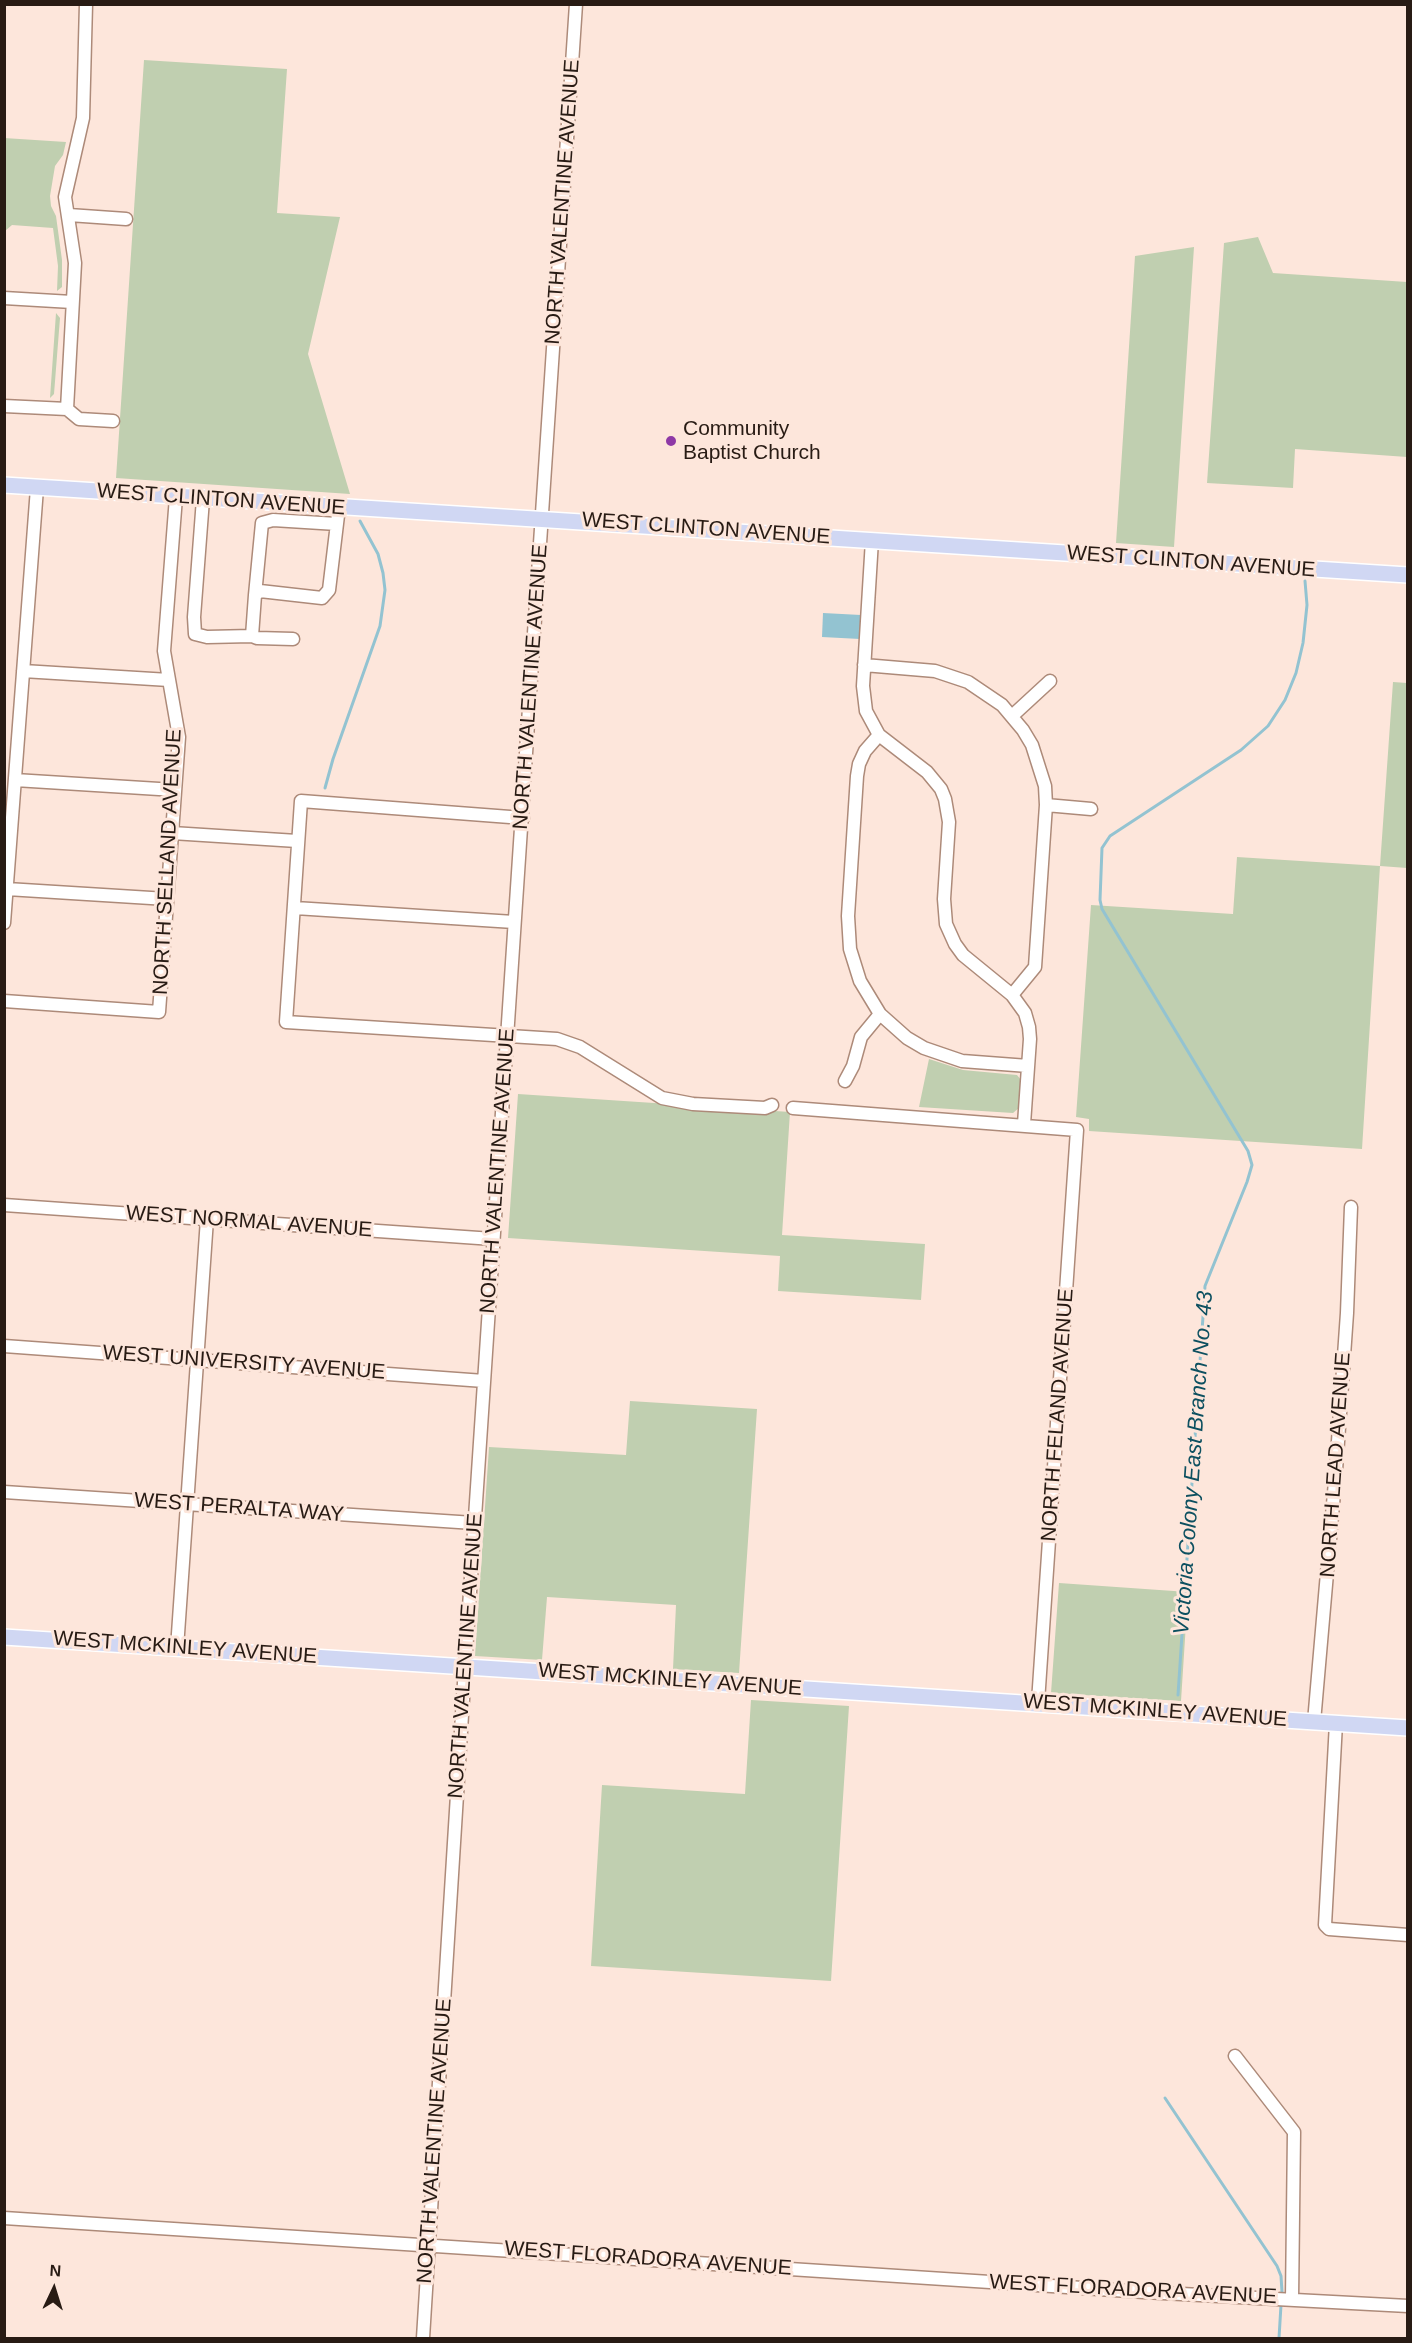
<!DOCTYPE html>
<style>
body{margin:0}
#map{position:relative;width:1412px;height:2343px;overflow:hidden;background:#fde6db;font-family:Helvetica,sans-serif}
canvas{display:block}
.frame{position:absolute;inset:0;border:6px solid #281b14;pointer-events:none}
.north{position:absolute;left:24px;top:2259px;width:60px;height:60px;-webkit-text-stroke:4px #fde6db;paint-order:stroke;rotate:4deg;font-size:16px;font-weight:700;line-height:24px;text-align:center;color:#281b14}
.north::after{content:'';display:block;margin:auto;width:21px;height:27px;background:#281b14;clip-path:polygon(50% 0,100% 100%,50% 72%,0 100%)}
</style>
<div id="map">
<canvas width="1412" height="2343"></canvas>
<div class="frame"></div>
<div class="north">N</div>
</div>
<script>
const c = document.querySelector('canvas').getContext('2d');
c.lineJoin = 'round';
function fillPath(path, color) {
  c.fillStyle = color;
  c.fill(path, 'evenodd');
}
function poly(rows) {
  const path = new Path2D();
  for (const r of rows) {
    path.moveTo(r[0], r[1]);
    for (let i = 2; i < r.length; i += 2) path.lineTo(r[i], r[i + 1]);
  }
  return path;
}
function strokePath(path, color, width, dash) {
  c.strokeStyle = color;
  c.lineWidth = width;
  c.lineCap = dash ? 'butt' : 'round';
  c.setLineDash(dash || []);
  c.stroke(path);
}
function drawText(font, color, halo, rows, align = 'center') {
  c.font = font + ' Helvetica,sans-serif';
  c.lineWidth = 6;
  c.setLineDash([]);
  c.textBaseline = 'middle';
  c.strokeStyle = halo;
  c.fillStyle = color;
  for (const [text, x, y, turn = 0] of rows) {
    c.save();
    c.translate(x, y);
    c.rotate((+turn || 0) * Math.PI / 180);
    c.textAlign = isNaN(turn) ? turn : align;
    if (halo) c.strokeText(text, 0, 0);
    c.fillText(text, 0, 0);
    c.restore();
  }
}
const green = poly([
 [144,60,287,69,277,213,340,217,308,354,350,494,116,478],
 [4,138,66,142,63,155,55,166,50,196,51,206,56,216,62,260,62,287,57,291,58,266,53,228,12,225,5,231],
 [1258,237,1273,273,1407,282,1407,457,1295,449,1293,488,1207,483,1224,243],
 [1194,247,1174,547,1116,543,1135,256],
 [56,313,60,318,54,394,50,398],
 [1393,682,1407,683,1407,868,1380,866,1362,1149,1089,1131,1089,1119,1076,1117,1091,905,1233,914,1237,857,1380,866],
 [929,1059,963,1070,1017,1075,1021,1080,1020,1107,1013,1113,919,1107],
 [518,1094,790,1112,782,1235,925,1244,921,1300,778,1291,780,1256,508,1238],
 [630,1401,757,1409,739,1673,673,1669,676,1605,547,1597,542,1660,475,1656,489,1447,626,1455],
 [1059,1583,1188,1592,1181,1701,1051,1693],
 [751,1700,849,1706,831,1981,591,1966,602,1785,745,1794]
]);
const water = poly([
 [823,613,861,615,860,639,822,637]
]);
const stream = poly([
 [325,788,333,759,380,626,385,590,383,573,378,554,360,521],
 [1178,1695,1205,1286,1247,1182,1252,1165,1248,1151,1102,909,1100,900,1102,848,1110,836,1241,750,1268,726,1285,700,1296,673,1303,643,1307,605,1305,581],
 [1165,2098,1277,2266,1281,2276,1282,2292],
 [1279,2338,1281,2305]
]);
const minor = poly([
 [69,215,126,219],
 [4,298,72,302],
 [4,406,67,409,79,419,113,421],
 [67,409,75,263,65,197,83,118,86,4],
 [203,499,194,617,195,634,207,637,252,636],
 [872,540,863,686,866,711,879,735,927,772,941,789,945,799,949,822,944,899,946,924,955,944,963,955,1012,995,1025,1013,1029,1027,1030,1039,1024,1124],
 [255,595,262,523,273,520,337,524],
 [293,639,257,638,252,636,255,595,260,591,322,598,329,590,339,507],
 [864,665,935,671,968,682,1002,705,1023,730,1032,745,1045,786,1046,805,1035,967,1012,995],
 [23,671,169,680],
 [1012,716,1050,681],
 [879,735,865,751,859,764,857,776,848,916,850,949,860,981,880,1014,907,1038,924,1048,962,1061,1028,1066],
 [15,780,175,790],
 [1046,805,1091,809],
 [523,818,301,801,286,1022,557,1039,580,1047,662,1098,693,1104,765,1108,772,1105],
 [172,833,297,841],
 [7,889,167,899],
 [295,908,514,922],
 [4,923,37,488],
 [4,1001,159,1012,179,737,164,651,176,497],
 [845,1081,853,1066,861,1037,880,1014],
 [793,1108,1077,1130,1038,1702],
 [4,1205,493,1239],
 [4,1346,484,1381],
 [4,1492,474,1523],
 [177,1648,207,1219],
 [1314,1722,1336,1470,1347,1313,1351,1207],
 [1336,1723,1325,1925,1329,1929,1408,1935],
 [1235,2056,1294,2132,1292,2299],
 [4,2218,1144,2292,1408,2306],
 [423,2338,465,1667,576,4]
]);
const major = poly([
 [4,485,1408,575],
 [4,1637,1408,1728]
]);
const markers = [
 [671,441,6,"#8e38a6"]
];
const streetNames = [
 ["NORTH VALENTINE AVENUE",563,202,-86],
 ["WEST CLINTON AVENUE",221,500,4],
 ["WEST CLINTON AVENUE",706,529,4],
 ["WEST CLINTON AVENUE",1191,562,4],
 ["NORTH VALENTINE AVENUE",531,687,-86],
 ["NORTH SELLAND AVENUE",168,862,-87],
 ["NORTH VALENTINE AVENUE",498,1171,-86],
 ["WEST NORMAL AVENUE",249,1222,4],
 ["WEST UNIVERSITY AVENUE",244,1363,4],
 ["NORTH FELAND AVENUE",1058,1415,-86],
 ["NORTH LEAD AVENUE",1336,1465,-86],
 ["WEST PERALTA WAY",239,1508,4],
 ["WEST MCKINLEY AVENUE",185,1648,4],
 ["NORTH VALENTINE AVENUE",466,1656,-86],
 ["WEST MCKINLEY AVENUE",670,1680,4],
 ["WEST MCKINLEY AVENUE",1155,1711,4],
 ["NORTH VALENTINE AVENUE",435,2141,-86],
 ["WEST FLORADORA AVENUE",648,2259,4],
 ["WEST FLORADORA AVENUE",1133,2290,3]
];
const poiNames = [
 ["Community",683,429],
 ["Baptist Church",683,453]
];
const waterNames = [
 ["Victoria Colony East Branch No. 43",1194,1463,-86]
];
fillPath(green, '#c0cfb0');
fillPath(water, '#93c3d1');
strokePath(stream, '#93c3d1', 3);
strokePath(minor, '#ad8a79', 15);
strokePath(major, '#fff', 18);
strokePath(minor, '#fff', 12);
strokePath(major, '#d0d7f3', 15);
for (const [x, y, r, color] of markers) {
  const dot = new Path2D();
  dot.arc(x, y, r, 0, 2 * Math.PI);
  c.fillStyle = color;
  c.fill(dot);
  strokePath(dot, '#fde6db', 2);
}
drawText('21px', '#281b14', '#fde6db', streetNames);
drawText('21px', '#281b14', '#fde6db', poiNames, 'left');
drawText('italic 22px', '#0d5060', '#fde6db', waterNames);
</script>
